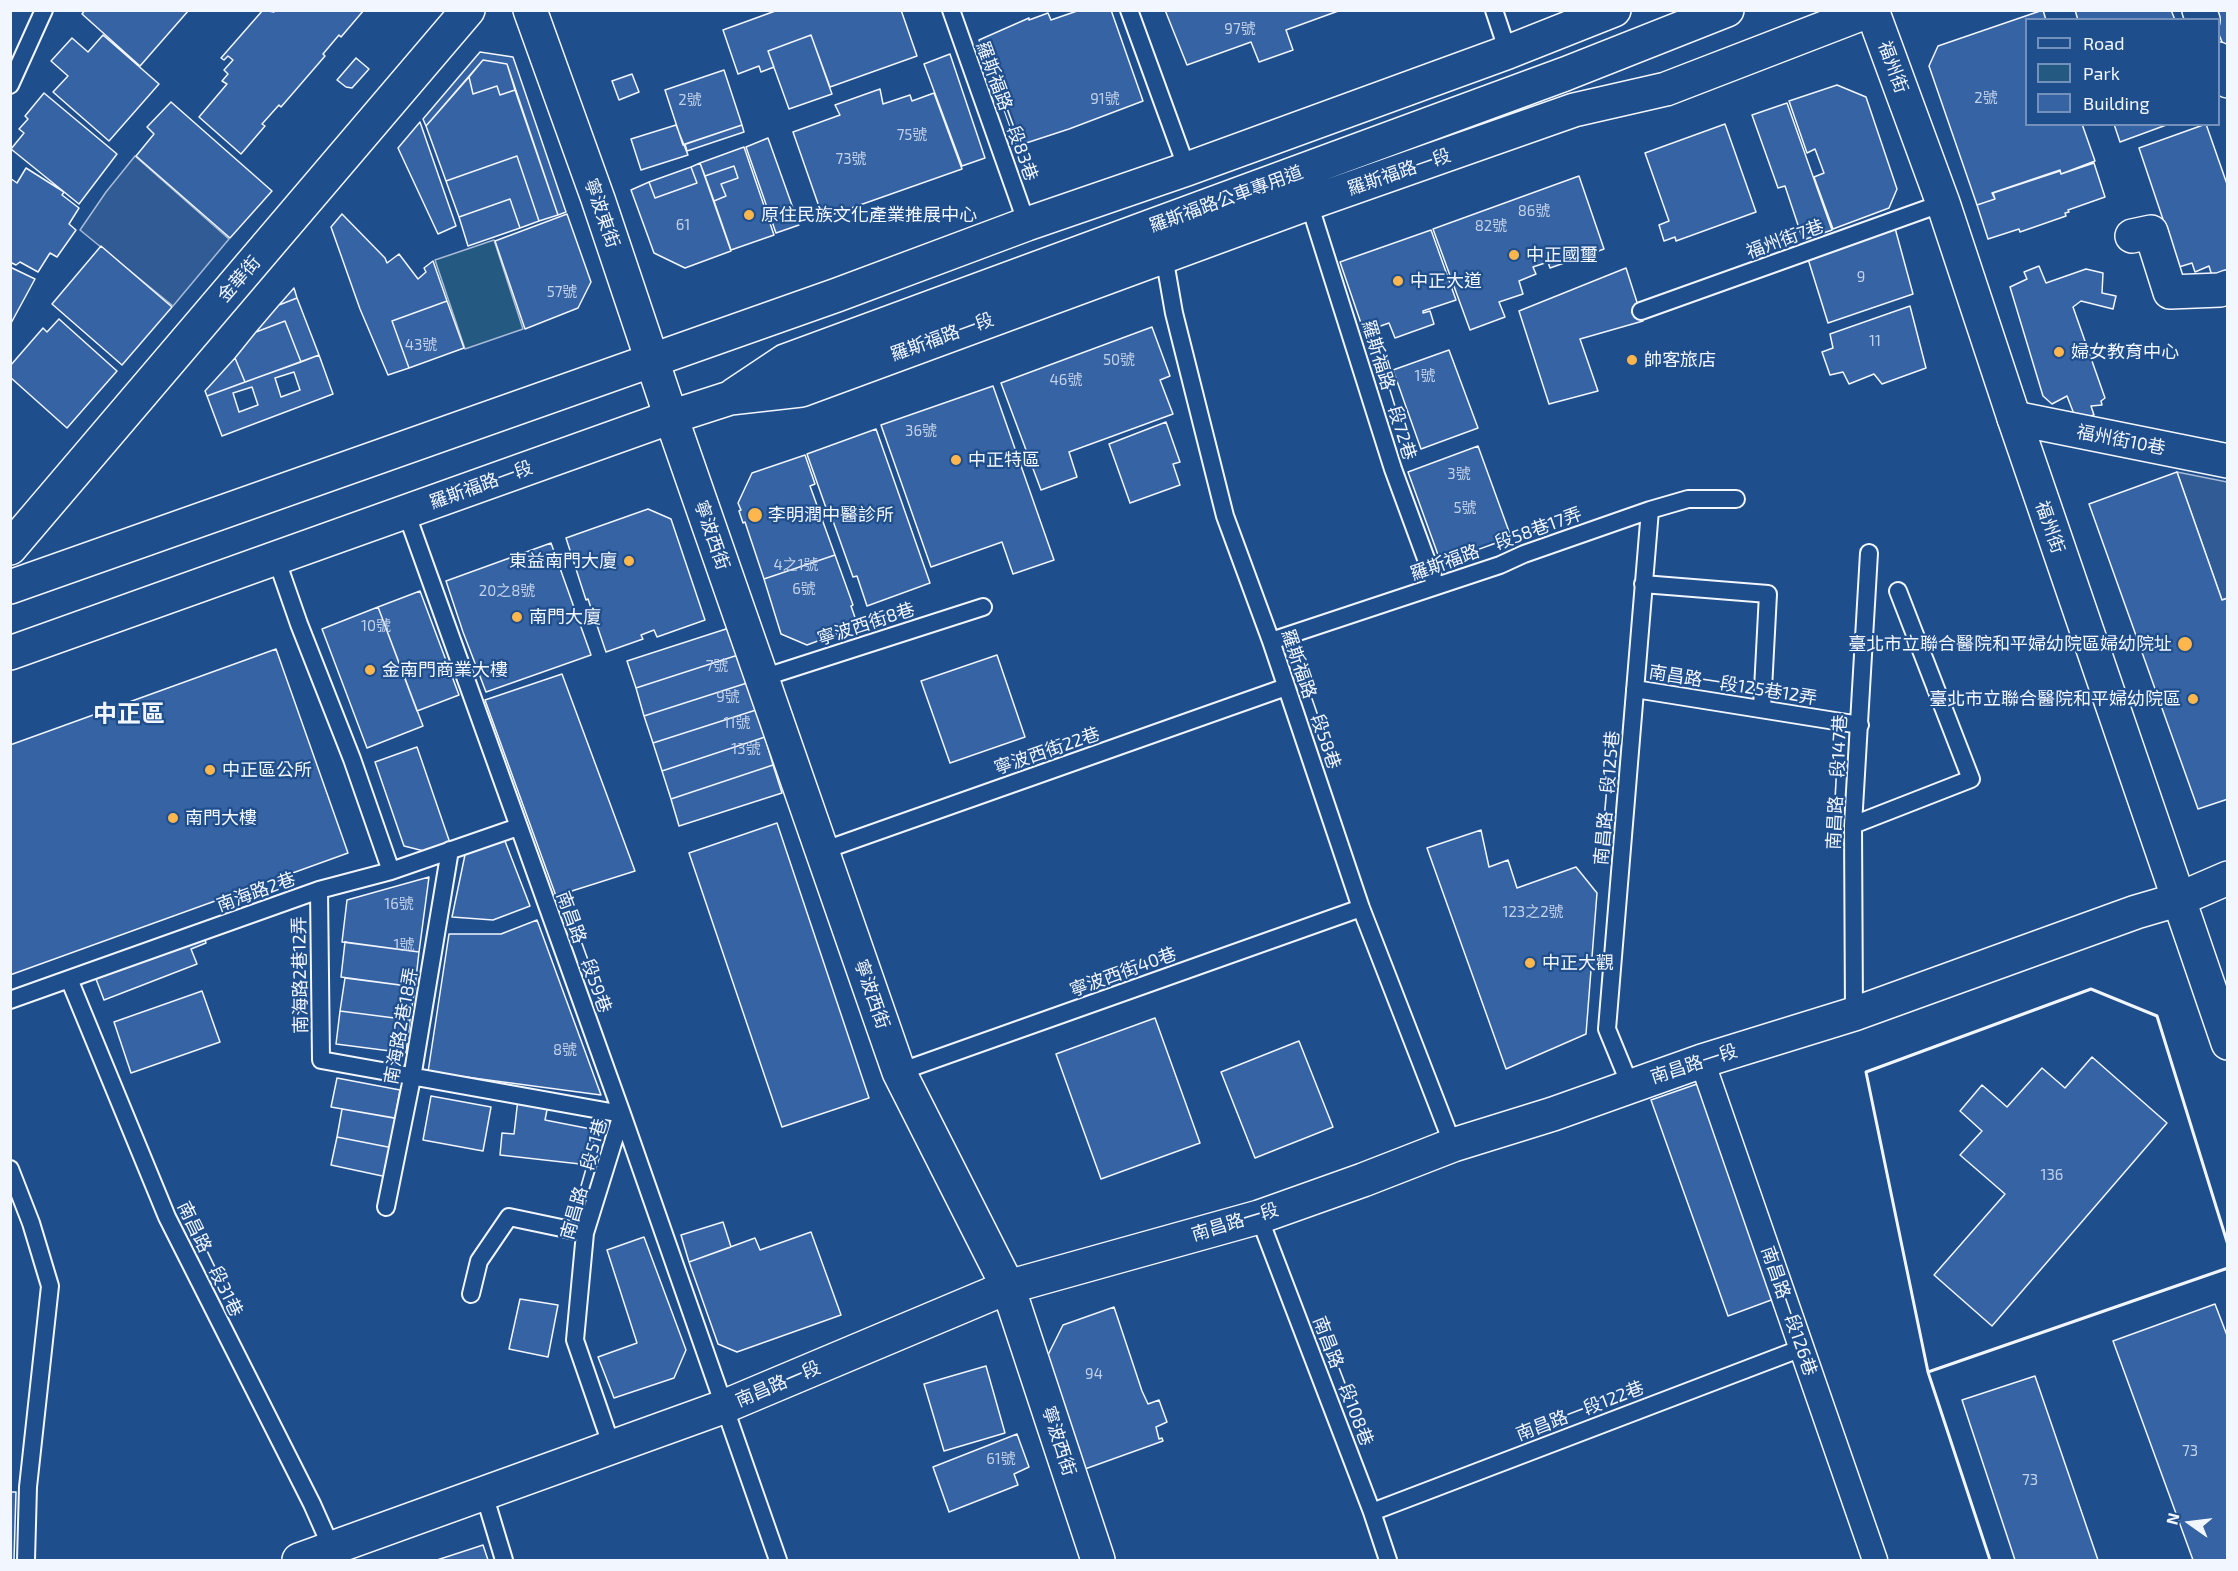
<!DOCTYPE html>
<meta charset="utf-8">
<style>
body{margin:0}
#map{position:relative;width:2238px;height:1571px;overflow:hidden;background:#1f4e8c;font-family:"Exo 2",sans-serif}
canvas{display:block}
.frame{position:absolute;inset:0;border:12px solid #f2f6ff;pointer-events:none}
.legend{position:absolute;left:2025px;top:18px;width:195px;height:108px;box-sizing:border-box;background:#1f4e8c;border:2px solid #7391ba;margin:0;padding:8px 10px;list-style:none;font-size:18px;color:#f2f6ff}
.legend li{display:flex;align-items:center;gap:12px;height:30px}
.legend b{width:30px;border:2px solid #7391ba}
.north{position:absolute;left:2160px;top:1493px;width:60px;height:60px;-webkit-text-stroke:4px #1f4e8c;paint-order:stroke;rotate:284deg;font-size:16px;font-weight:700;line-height:24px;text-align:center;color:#f2f6ff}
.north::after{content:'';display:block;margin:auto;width:21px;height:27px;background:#f2f6ff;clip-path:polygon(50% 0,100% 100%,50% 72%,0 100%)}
</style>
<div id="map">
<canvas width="2238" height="1571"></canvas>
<div class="frame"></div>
<ul class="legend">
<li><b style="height:8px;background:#1f4e8c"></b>Road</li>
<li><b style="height:16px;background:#245a82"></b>Park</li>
<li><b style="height:16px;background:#3563a3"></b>Building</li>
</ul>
<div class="north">N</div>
</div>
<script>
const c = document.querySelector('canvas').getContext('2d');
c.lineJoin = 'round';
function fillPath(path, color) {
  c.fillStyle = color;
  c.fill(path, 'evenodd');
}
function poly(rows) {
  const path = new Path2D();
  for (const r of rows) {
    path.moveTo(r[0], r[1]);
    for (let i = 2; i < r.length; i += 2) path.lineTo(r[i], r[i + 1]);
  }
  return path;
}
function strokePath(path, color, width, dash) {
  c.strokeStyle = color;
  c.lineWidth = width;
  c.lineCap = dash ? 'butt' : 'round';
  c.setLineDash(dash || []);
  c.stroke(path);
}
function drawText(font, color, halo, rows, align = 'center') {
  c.font = font + ' "Exo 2","Noto Sans TC",sans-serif';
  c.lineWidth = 4.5;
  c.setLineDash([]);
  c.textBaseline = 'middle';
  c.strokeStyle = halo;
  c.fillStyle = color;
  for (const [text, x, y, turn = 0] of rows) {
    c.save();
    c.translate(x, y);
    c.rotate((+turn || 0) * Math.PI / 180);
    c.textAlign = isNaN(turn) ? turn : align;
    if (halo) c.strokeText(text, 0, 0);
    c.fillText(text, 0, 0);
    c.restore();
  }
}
const green = poly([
 [494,240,523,329,465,349,435,260,494,240]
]);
const parking = poly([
 [135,156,229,239,173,306,80,230,106,192,135,156],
 [2177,472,2227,482,2227,598,2222,600,2177,472]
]);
const building = poly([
 [85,10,189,10,140,66,82,14,85,10],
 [263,10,274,12,275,10,364,10,341,37,339,35,323,54,325,56,281,107,279,105,262,124,265,126,241,154,199,117,227,84,222,81,228,74,224,70,233,60,228,56,224,60,221,58,263,10],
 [778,10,901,10,917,56,830,87,811,35,768,51,774,67,761,72,759,66,738,74,723,30,778,10],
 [1080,10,1111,10,1143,101,1069,129,1017,146,979,40,1029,18,1029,20,1048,13,1051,20,1080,10],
 [1165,10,1341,10,1286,30,1293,50,1259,62,1251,42,1187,65,1165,10],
 [2043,10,2046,20,2026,20,2026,124,2082,124,2095,161,2061,174,2060,170,1992,193,1995,199,1977,205,1929,66,1938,46,2043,10],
 [2075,10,2171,10,2175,20,2078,20,2075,10],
 [2211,10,2228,10,2228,57,2218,32,2218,20,2211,10],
 [103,35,159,84,109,141,53,92,68,76,51,61,72,38,88,52,103,35],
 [811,35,832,94,789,109,768,51,811,35],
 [480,52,513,57,566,212,558,215,507,64,483,60,426,126,423,119,480,52],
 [950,54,985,158,962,166,924,64,950,54],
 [356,58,369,69,352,88,346,87,337,80,356,58],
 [483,60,507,64,515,90,500,95,497,86,473,94,469,77,483,60],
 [724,70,742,125,683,145,665,90,724,70],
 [632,74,639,92,619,100,612,81,632,74],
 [469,77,473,94,497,86,500,95,515,90,558,215,539,221,517,156,446,181,426,126,469,77],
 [1837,85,1866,97,1897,189,1889,208,1833,229,1814,177,1824,173,1815,149,1807,153,1789,101,1837,85],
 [880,89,883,104,910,95,912,101,934,93,962,169,823,218,793,132,840,115,835,105,880,89],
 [44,93,117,154,79,204,11,149,24,133,19,129,28,119,25,116,44,93],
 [171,102,272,191,230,238,136,156,154,134,147,127,171,102],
 [1787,103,1832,230,1803,240,1785,186,1778,188,1752,115,1787,103],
 [420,122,456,226,438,234,398,148,420,122],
 [1725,124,1756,212,1676,241,1675,237,1664,241,1659,225,1669,221,1645,153,1725,124],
 [2114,124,2169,124,2120,142,2114,124],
 [2206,124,2228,187,2228,272,2212,276,2209,266,2195,272,2192,263,2179,267,2139,148,2206,124],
 [676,125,688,155,641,170,631,139,676,125],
 [742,125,744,132,687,151,685,144,742,125],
 [768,138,799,225,776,233,746,147,768,138],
 [744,147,774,235,731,250,714,201,726,196,721,184,738,178,734,166,705,176,700,163,744,147],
 [517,156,539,221,520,228,510,199,459,217,446,181,517,156],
 [700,163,731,251,685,268,654,253,631,190,649,182,655,198,697,183,691,167,700,163],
 [2094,163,2105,197,2068,210,2069,212,2065,213,2066,216,2020,232,2019,229,1988,239,1977,205,1995,199,1993,193,2060,171,2061,174,2094,163],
 [734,166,738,178,721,184,726,196,714,201,705,176,734,166],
 [691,167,697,183,655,198,649,182,691,167],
 [26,168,64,192,62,195,79,208,69,224,76,230,57,257,50,253,38,272,20,262,16,265,10,262,10,178,17,183,26,168],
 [1579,176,1604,249,1550,268,1548,262,1533,267,1536,274,1519,281,1523,294,1499,302,1505,317,1470,330,1433,229,1579,176],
 [510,199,520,228,468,246,459,217,510,199],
 [342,214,385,258,387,263,399,254,418,279,426,272,424,268,433,261,447,301,392,321,409,368,388,375,360,309,331,227,342,214],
 [567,214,591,282,578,308,525,329,495,241,567,214],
 [1895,228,1913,294,1828,323,1808,259,1895,228],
 [1431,230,1456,300,1423,311,1423,313,1430,311,1434,324,1395,338,1389,323,1364,332,1340,262,1431,230],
 [101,246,172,307,122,365,52,304,101,246],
 [2039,266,2046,283,2086,269,2103,273,2102,293,2116,296,2113,309,2081,301,2073,307,2105,398,2101,401,2102,405,2091,406,2094,415,2086,417,2074,414,2067,396,2052,404,2043,396,2010,287,2027,279,2024,272,2039,266],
 [10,267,35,279,10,325,10,267],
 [1626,268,1643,321,1580,339,1598,391,1549,404,1519,311,1626,268],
 [294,288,297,298,279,305,294,288],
 [297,298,319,355,301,362,285,321,256,332,279,305,297,298],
 [447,301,464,348,409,368,392,321,447,301],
 [1910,306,1926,368,1882,384,1874,374,1849,384,1843,372,1830,375,1822,352,1833,348,1830,334,1910,306],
 [59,319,117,371,67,428,10,377,10,366,43,328,47,332,59,319],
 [285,321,301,362,245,382,235,358,256,332,285,321],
 [1152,327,1170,376,1160,380,1173,414,1069,452,1077,477,1041,490,1001,383,1152,327],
 [1449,350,1478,428,1421,449,1393,370,1449,350],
 [319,355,333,394,222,436,207,396,319,355],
 [294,372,300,390,281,397,275,378,294,372],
 [252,387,258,405,239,412,233,393,252,387],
 [235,358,245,382,207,396,205,391,235,358],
 [993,386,1054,560,1013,574,1002,542,931,567,881,425,993,386],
 [1166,422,1180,462,1173,464,1180,485,1130,503,1109,444,1166,422],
 [876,429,930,583,867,606,857,576,853,577,833,521,831,522,807,454,876,429],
 [1478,446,1511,537,1441,563,1408,472,1478,446],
 [805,455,815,484,810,486,835,555,764,579,745,522,743,523,739,511,741,510,738,503,752,473,805,455],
 [2177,472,2222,600,2228,598,2228,799,2198,809,2089,504,2177,472],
 [648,509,671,519,705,620,657,637,654,630,641,635,643,639,606,652,588,599,586,600,566,538,648,509],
 [551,543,591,655,486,692,463,632,446,581,551,543],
 [835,555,853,605,851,606,858,626,807,645,781,634,764,579,835,555],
 [420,591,459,695,417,711,378,607,420,591],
 [378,607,423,726,367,748,322,629,378,607],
 [729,628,738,655,636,688,627,661,729,628],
 [276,649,348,853,10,975,10,745,276,649],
 [738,655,747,683,644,716,636,688,738,655],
 [997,655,1025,737,950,763,921,681,997,655],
 [562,674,635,871,556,896,485,700,562,674],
 [747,683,756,710,653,743,644,716,747,683],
 [756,710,765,737,662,771,653,743,756,710],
 [765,737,773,765,671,799,662,771,765,737],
 [417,747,450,843,424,851,404,846,375,762,417,747],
 [773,765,782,793,679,826,671,799,773,765],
 [777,823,869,1098,782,1127,689,853,777,823],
 [1481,830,1489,867,1508,860,1517,888,1576,867,1597,893,1586,1034,1506,1069,1427,848,1481,830],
 [503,836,530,906,493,920,452,917,466,850,503,836],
 [429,877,419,952,342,942,347,900,429,877],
 [537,920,601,1095,428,1072,449,934,501,934,537,920],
 [204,937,206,943,191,949,197,964,104,1000,96,979,204,937],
 [345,942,419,952,415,987,341,977,345,942],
 [345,978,415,987,410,1020,340,1011,345,978],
 [202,991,220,1042,131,1073,114,1022,202,991],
 [340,1011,410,1020,406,1053,336,1044,340,1011],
 [1155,1018,1200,1143,1101,1179,1056,1054,1155,1018],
 [1299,1041,1333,1127,1255,1158,1221,1072,1299,1041],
 [2092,1057,2167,1123,1992,1326,1934,1275,2005,1194,1960,1155,1982,1131,1960,1111,1982,1085,2007,1107,2042,1068,2065,1088,2092,1057],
 [337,1078,400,1090,395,1118,331,1107,337,1078],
 [1697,1084,1774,1299,1728,1316,1651,1100,1697,1084],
 [431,1096,491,1107,483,1151,423,1140,431,1096],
 [518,1099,548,1105,545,1120,596,1130,589,1165,500,1155,502,1133,514,1134,518,1099],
 [342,1109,399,1119,393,1148,337,1137,342,1109],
 [337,1137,393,1148,387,1177,331,1165,337,1137],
 [723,1222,731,1247,689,1262,681,1235,723,1222],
 [811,1232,841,1315,737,1352,718,1344,689,1262,755,1238,760,1250,811,1232],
 [644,1237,686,1350,674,1378,614,1398,598,1357,637,1343,607,1250,644,1237],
 [520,1299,558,1305,548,1357,509,1349,520,1299],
 [2215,1304,2228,1338,2228,1560,2193,1560,2113,1341,2215,1304],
 [1114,1307,1142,1391,1148,1404,1159,1400,1167,1422,1156,1427,1159,1439,1162,1438,1163,1441,1085,1469,1047,1357,1063,1325,1114,1307],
 [986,1366,1005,1433,944,1451,924,1384,986,1366],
 [2035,1376,2098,1560,2015,1560,1962,1400,2035,1376],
 [1017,1434,1029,1467,1014,1474,1018,1485,949,1512,933,1467,1017,1434],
 [10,1492,16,1492,14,1560,10,1560,10,1492],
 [483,1545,488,1560,437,1560,483,1545]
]);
const service = poly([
 [951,10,1027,224],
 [1129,10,1187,169],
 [1494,10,1508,52],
 [10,85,44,10],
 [1309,203,1393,469,1436,586],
 [1164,256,1174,313,1225,516,1271,641,1361,908,1453,1145],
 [1641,311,1943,203],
 [406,512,622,1114,778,1560],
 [276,558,299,624,352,759,391,871],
 [1643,584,1768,594,1762,708],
 [1271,641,1500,565,1524,554,1650,510,1688,499,1736,499],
 [762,678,983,607],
 [1635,689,1860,725],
 [1853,825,1971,779,1898,591],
 [822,851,1286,687],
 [319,890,321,1060,622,1114,585,1233,575,1340,612,1447],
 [69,979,167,1217,312,1504,332,1549],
 [10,1000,319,890,391,871,518,827],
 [1854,1014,1853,825,1869,553],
 [899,1072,1361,908],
 [1630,1085,1607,1029,1650,510],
 [10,1169,31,1223,50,1286,28,1487,26,1560],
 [386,1207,412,1078,450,850],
 [1259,1217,1372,1512,1388,1560],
 [471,1294,479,1261,509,1217,585,1233],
 [484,1494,504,1560],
 [1372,1512,1802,1348]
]);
const pedestrian = poly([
 [1702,1061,1875,1560]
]);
const minor = poly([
 [530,10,598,199,671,417,899,1072,1008,1287,1098,1560],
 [2199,10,2203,20],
 [2218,59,2228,81],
 [2132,236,2151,232,2170,292,2220,290,2228,287],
 [2014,418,2228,461],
 [299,1560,723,1407,1008,1287,1259,1217,1363,1180,1453,1145,1553,1114,1702,1061,1854,1014,2136,912,2177,900,2228,878]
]);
const tertiary = poly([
 [1872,10,1943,203,2014,418,2228,1043],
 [10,548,468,10]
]);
const primary = poly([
 [734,395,785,361,1565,74,1727,10],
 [10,587,837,295,1027,224,1187,169,1508,52,1614,10],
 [10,653,671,417,730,398,801,390,1309,203,1574,110,1666,89,1871,10]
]);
const wall = poly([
 [1928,1372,2228,1268],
 [1990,1560,1928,1372,1866,1072,2091,989,2157,1016,2228,1245]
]);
const markers = [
 [749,215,6,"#ffb74d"],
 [1514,255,6,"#ffb74d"],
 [1398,281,6,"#ffb74d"],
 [2059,352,6,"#ffb74d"],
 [1632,360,6,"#ffb74d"],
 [956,460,6,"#ffb74d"],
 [755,515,8,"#ffb74d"],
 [629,561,6,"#ffb74d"],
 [517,617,6,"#ffb74d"],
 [2185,644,8,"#ffb74d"],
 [370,670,6,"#ffb74d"],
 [2193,699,6,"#ffb74d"],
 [210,770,6,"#ffb74d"],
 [173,818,6,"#ffb74d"],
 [1530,963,6,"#ffb74d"]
];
const numberNames = [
 ["97號",1240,29],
 ["2號",1986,98],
 ["91號",1105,99],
 ["2號",690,100],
 ["75號",912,135],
 ["73號",851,159],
 ["86號",1534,211],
 ["61",683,225],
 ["82號",1491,226],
 ["9",1861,277],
 ["57號",562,292],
 ["11",1875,341],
 ["43號",421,345],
 ["50號",1119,360],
 ["1號",1425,376],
 ["46號",1066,380],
 ["36號",921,431],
 ["3號",1459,474],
 ["5號",1465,508],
 ["4之1號",796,565],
 ["6號",804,589],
 ["20之8號",507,591],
 ["10號",376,626],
 ["7號",717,666],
 ["9號",728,697],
 ["11號",737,723],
 ["13號",746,749],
 ["16號",399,904],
 ["123之2號",1533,912],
 ["1號",404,945],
 ["8號",565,1050],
 ["136",2052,1175],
 ["94",1094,1374],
 ["73",2190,1451],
 ["61號",1001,1459],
 ["73",2030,1480]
];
const streetNames = [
 ["福州街",1893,67,70],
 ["羅斯福路一段83巷",1007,111,70],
 ["羅斯福路一段",1399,172,-19],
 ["羅斯福路公車專用道",1226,199,-20],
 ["寧波東街",602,213,71],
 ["福州街7巷",1785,239,-20],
 ["金華街",239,279,-49],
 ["羅斯福路一段",942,337,-20],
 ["羅斯福路一段72巷",1389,390,73],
 ["福州街10巷",2121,440,11],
 ["羅斯福路一段",481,485,-20],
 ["福州街",2050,527,71],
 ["寧波西街",712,535,71],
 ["羅斯福路一段58巷17弄",1496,544,-20],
 ["寧波西街8巷",866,624,-18],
 ["南昌路一段125巷12弄",1733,685,9],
 ["羅斯福路一段58巷",1311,699,71],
 ["寧波西街22巷",1047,751,-19],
 ["南昌路一段147巷",1837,782,-87],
 ["南昌路一段125巷",1607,798,-85],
 ["南海路2巷",256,892,-20],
 ["南昌路一段59巷",584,952,70],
 ["寧波西街40巷",1123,972,-20],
 ["南海路2巷12弄",300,975,-91],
 ["寧波西街",872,994,71],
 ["南海路2巷18弄",401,1026,-80],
 ["南昌路一段",1694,1064,-18],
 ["南昌路一段51巷",584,1179,-74],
 ["南昌路一段",1235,1222,-17],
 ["南昌路一段31巷",210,1259,64],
 ["南昌路一段126巷",1789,1311,71],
 ["南昌路一段108巷",1343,1381,69],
 ["南昌路一段",778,1384,-23],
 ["南昌路一段122巷",1580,1411,-21],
 ["寧波西街",1059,1441,72]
];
const poiNames = [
 ["原住民族文化產業推展中心",761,215],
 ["中正國璽",1526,255],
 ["中正大道",1410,281],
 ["婦女教育中心",2071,352],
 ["帥客旅店",1644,360],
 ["中正特區",968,460],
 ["李明潤中醫診所",768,515],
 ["東益南門大廈",617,561,"right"],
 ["南門大廈",529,617],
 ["臺北市立聯合醫院和平婦幼院區婦幼院址",2172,644,"right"],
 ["金南門商業大樓",382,670],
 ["臺北市立聯合醫院和平婦幼院區",2181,699,"right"],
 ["中正區公所",222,770],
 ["南門大樓",185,818],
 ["中正大觀",1542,963]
];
const districtNames = [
 ["中正區",129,714]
];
fillPath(green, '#245a82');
strokePath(green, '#a8bbd7', 1.5);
fillPath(parking, '#305b95');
strokePath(parking, '#a8bbd7', 1.5);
fillPath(building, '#3563a3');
strokePath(building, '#f2f6ff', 1.5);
strokePath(service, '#f2f6ff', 20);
strokePath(pedestrian, '#f2f6ff', 27);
strokePath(minor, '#f2f6ff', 36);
strokePath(tertiary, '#f2f6ff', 36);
strokePath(primary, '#f2f6ff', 36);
strokePath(service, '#1f4e8c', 16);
strokePath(pedestrian, '#1f4e8c', 24);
strokePath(minor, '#1f4e8c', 33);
strokePath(tertiary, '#1f4e8c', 33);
strokePath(primary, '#1f4e8c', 33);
strokePath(wall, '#f2f6ff', 3);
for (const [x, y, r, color] of markers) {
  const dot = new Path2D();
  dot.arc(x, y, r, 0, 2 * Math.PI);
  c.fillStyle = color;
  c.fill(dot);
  strokePath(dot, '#1f4e8c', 2);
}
drawText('15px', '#c3d1e8', null, numberNames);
drawText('18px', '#f2f6ff', '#1f4e8c', streetNames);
drawText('18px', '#f2f6ff', '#1f4e8c', poiNames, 'left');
drawText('bold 24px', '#f2f6ff', '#1f4e8c', districtNames);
</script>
